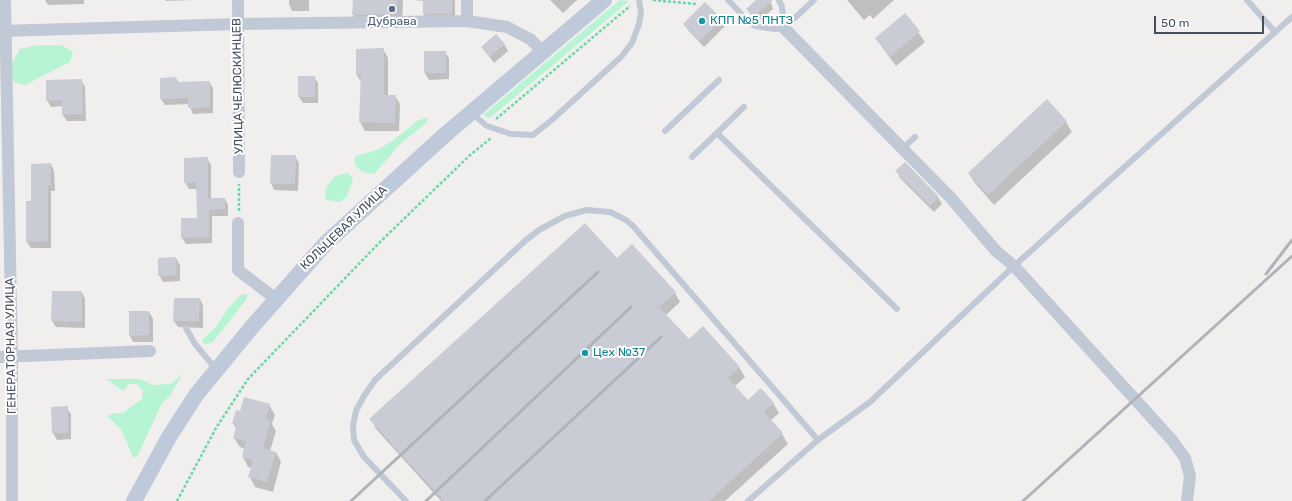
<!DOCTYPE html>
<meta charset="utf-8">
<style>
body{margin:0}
#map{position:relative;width:1292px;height:501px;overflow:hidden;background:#f1eeee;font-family:Rubik,sans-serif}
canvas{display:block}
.scale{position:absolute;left:1154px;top:16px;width:110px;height:18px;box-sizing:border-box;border:2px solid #44505e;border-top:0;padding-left:5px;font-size:12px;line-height:14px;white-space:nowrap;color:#44505e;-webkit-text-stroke:3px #fff;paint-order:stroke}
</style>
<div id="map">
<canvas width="1292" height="501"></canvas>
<div class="scale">50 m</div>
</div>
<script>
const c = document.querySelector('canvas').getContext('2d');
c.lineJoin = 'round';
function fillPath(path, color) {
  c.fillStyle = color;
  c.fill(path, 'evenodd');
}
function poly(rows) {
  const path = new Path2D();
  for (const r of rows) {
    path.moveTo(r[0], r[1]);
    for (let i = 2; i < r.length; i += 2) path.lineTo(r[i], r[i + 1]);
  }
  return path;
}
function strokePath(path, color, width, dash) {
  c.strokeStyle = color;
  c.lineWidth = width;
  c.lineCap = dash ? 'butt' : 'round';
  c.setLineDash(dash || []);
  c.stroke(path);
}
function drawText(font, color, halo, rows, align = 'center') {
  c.font = font + ' Rubik,sans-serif';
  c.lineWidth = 4;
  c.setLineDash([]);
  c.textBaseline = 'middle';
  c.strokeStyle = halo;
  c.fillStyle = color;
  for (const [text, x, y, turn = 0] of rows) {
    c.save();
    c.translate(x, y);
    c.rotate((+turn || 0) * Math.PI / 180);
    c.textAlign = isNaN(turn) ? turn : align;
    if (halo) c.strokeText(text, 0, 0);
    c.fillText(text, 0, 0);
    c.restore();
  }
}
const green = poly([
 [620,0,629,1,490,118,483,115],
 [38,45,61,45,73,52,70,62,25,85,14,82,11,74,13,61,20,49],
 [428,117,426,123,400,144,375,173,368,174,361,171,356,166,354,160,356,156,377,150,394,140,417,121],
 [348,173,353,179,347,197,340,202,326,200,325,192,327,186,335,176],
 [245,294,248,295,246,300,213,342,207,344,203,343,202,340,216,327,228,308,241,295],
 [183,373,170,396,162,403,137,457,133,457,121,429,107,416,114,413,123,413,132,406,142,399,143,390,136,384,129,384,123,391,106,379,140,379,153,385,171,384]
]);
const shadow = poly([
 [45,0,84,0,84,4,48,5],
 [165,0,195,0,166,1],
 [289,0,309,0,309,11,292,11,289,4],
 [354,0,403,0,402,24,359,25,353,15],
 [413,0,455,0,455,20,427,20,424,14,424,1],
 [550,0,577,0,563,13],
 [757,0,770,0,773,9,758,23,747,9],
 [847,0,894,0,873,19,870,15,864,20],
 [905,14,925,42,896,66,876,39],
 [721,20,725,26,704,47,688,30,684,24],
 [504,44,508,51,494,63,482,47],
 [383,49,388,58,388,96,395,96,400,104,399,131,365,131,360,122,361,82,357,75],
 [425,52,445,52,449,58,449,79,429,80,425,73],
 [314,77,318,83,318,103,303,103,299,97],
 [176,78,179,83,209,82,213,88,213,113,193,114,189,104,165,105,161,99],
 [81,80,85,87,86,121,67,121,63,115,63,106,51,107,47,100],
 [1047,101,1066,122,1072,132,994,205,975,183,969,174],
 [295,156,299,163,298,191,274,190,271,183],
 [207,158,211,165,211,199,225,199,228,205,228,216,212,216,212,243,186,244,182,238,198,219,198,189,189,189,185,182],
 [51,164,54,171,55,191,51,191,51,248,31,248,27,242,32,202],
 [897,171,938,197,942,204,934,212,900,178],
 [176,258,180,265,180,281,163,282,159,275],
 [616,259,675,293,680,302,666,315,689,340,739,367,745,377,734,387,748,402,773,403,779,413,770,421,782,434,788,444,725,501,441,501,376,429,371,419],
 [82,292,85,299,85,328,56,327,52,321],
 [200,299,203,306,203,328,178,327,174,321],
 [149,312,153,319,153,342,133,342,130,336],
 [269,405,275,415,272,424,276,431,270,451,276,452,281,462,273,492,255,487,250,477,252,468,248,467,243,457,245,449,240,447,234,438,236,429,233,423,241,412],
 [52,408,67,408,71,414,71,439,57,440,53,433]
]);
const building = poly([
 [353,0,397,0,397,14,352,15],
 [423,0,452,0,452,14,423,14],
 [756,0,773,0,753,17,746,9],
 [705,2,722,19,700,41,683,24],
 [905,13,920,31,890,57,875,38],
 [496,34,505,44,489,57,481,47],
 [384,48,384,95,396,95,395,123,359,122,361,75,356,75,356,49],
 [424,51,446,51,446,73,424,73],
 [298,76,315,76,315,97,298,97],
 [176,77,177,82,210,81,210,107,188,108,188,98,160,99,160,78],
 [82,79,83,114,62,115,62,100,46,101,46,80],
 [1047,99,1067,121,988,195,968,173],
 [271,155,296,155,295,184,270,184],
 [208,157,208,198,225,198,225,209,209,210,209,237,181,238,181,218,197,218,196,182,184,183,184,158],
 [905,162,939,197,930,206,895,171],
 [51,163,51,185,48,185,48,241,26,242,26,201,31,201,31,164],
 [585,223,617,258,632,244,676,292,659,307,689,339,703,326,740,367,728,378,748,400,761,388,774,403,764,412,783,433,709,501,444,501,369,419],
 [176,257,177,275,158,276,158,258],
 [52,291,82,291,82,322,51,321],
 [174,298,200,298,199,321,173,321],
 [129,311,149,311,149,335,129,336],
 [244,397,270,404,266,419,271,420,263,448,276,452,267,482,248,477,253,460,242,457,246,441,233,438,237,425,232,423,236,410,240,411],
 [68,406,68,433,52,433,51,407]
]);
const path = poly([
 [653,0,696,4],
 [496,119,630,6],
 [239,211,239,184],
 [177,501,216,428,248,379,380,242,469,156,491,138]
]);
const lane = poly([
 [728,0,748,21,755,26,775,29,784,28,814,0],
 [779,0,782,7,784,28],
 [1247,0,1275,32],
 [471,113,487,126,511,134,533,135,553,119,621,57,632,43,639,24,641,13,639,0],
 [665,131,719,80],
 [717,133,897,309],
 [903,148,915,137],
 [692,157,744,107],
 [186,328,195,344,216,369],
 [406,501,364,457,354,440,353,426,356,411,364,396,375,380,526,240,539,230,565,216,586,210,610,212,626,220,633,226,818,440],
 [748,501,818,440,870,402,1014,266,1292,17]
]);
const street = poly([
 [5,0,12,357,12,501],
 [238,0,239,172],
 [467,0,467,21],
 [784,28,950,197,996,251,1014,266,1171,439,1185,458,1190,476,1187,501],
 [0,31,238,24,467,21,507,27,530,39,543,52],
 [238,223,238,270,276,299],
 [0,357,150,351]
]);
const secondary = poly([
 [134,501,169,437,196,395,251,328,326,243,447,133,604,0]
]);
const rail = poly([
 [1266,274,1292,240],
 [351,501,598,272],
 [426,501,631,307],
 [485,501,661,337],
 [1023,501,1292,256]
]);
const markers = [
 [392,9,4,"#5c6f8a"],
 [702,21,4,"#0f9aa8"],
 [585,353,4,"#0f9aa8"]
];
const cultureNames = [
 ["КПП №5 ПНТЗ",710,21],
 ["Цех №37",593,353]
];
const serviceNames = [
 ["Дубрава",392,22]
];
const streetNames = [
 ["УЛИЦА ЧЕЛЮСКИНЦЕВ",238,86,-91],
 ["КОЛЬЦЕВАЯ УЛИЦА",344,228,-44],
 ["ГЕНЕРАТОРНАЯ УЛИЦА",11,346,-91]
];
fillPath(green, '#b7f4d4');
fillPath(shadow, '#0003');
fillPath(building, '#c9ccd5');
strokePath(path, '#6ad7aa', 2.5, [3, 2]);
strokePath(lane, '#c0c9d5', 6);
strokePath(street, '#c0c9d5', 12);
strokePath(secondary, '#bec9da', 16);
strokePath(rail, '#afb3ba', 3);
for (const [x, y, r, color] of markers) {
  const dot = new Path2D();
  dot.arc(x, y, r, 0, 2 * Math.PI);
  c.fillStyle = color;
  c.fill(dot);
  strokePath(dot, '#fff', 1.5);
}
drawText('12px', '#0d838f', '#fff', cultureNames, 'left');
drawText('12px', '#4e5e75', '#fff', serviceNames);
drawText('12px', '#44505e', '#fff', streetNames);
</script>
